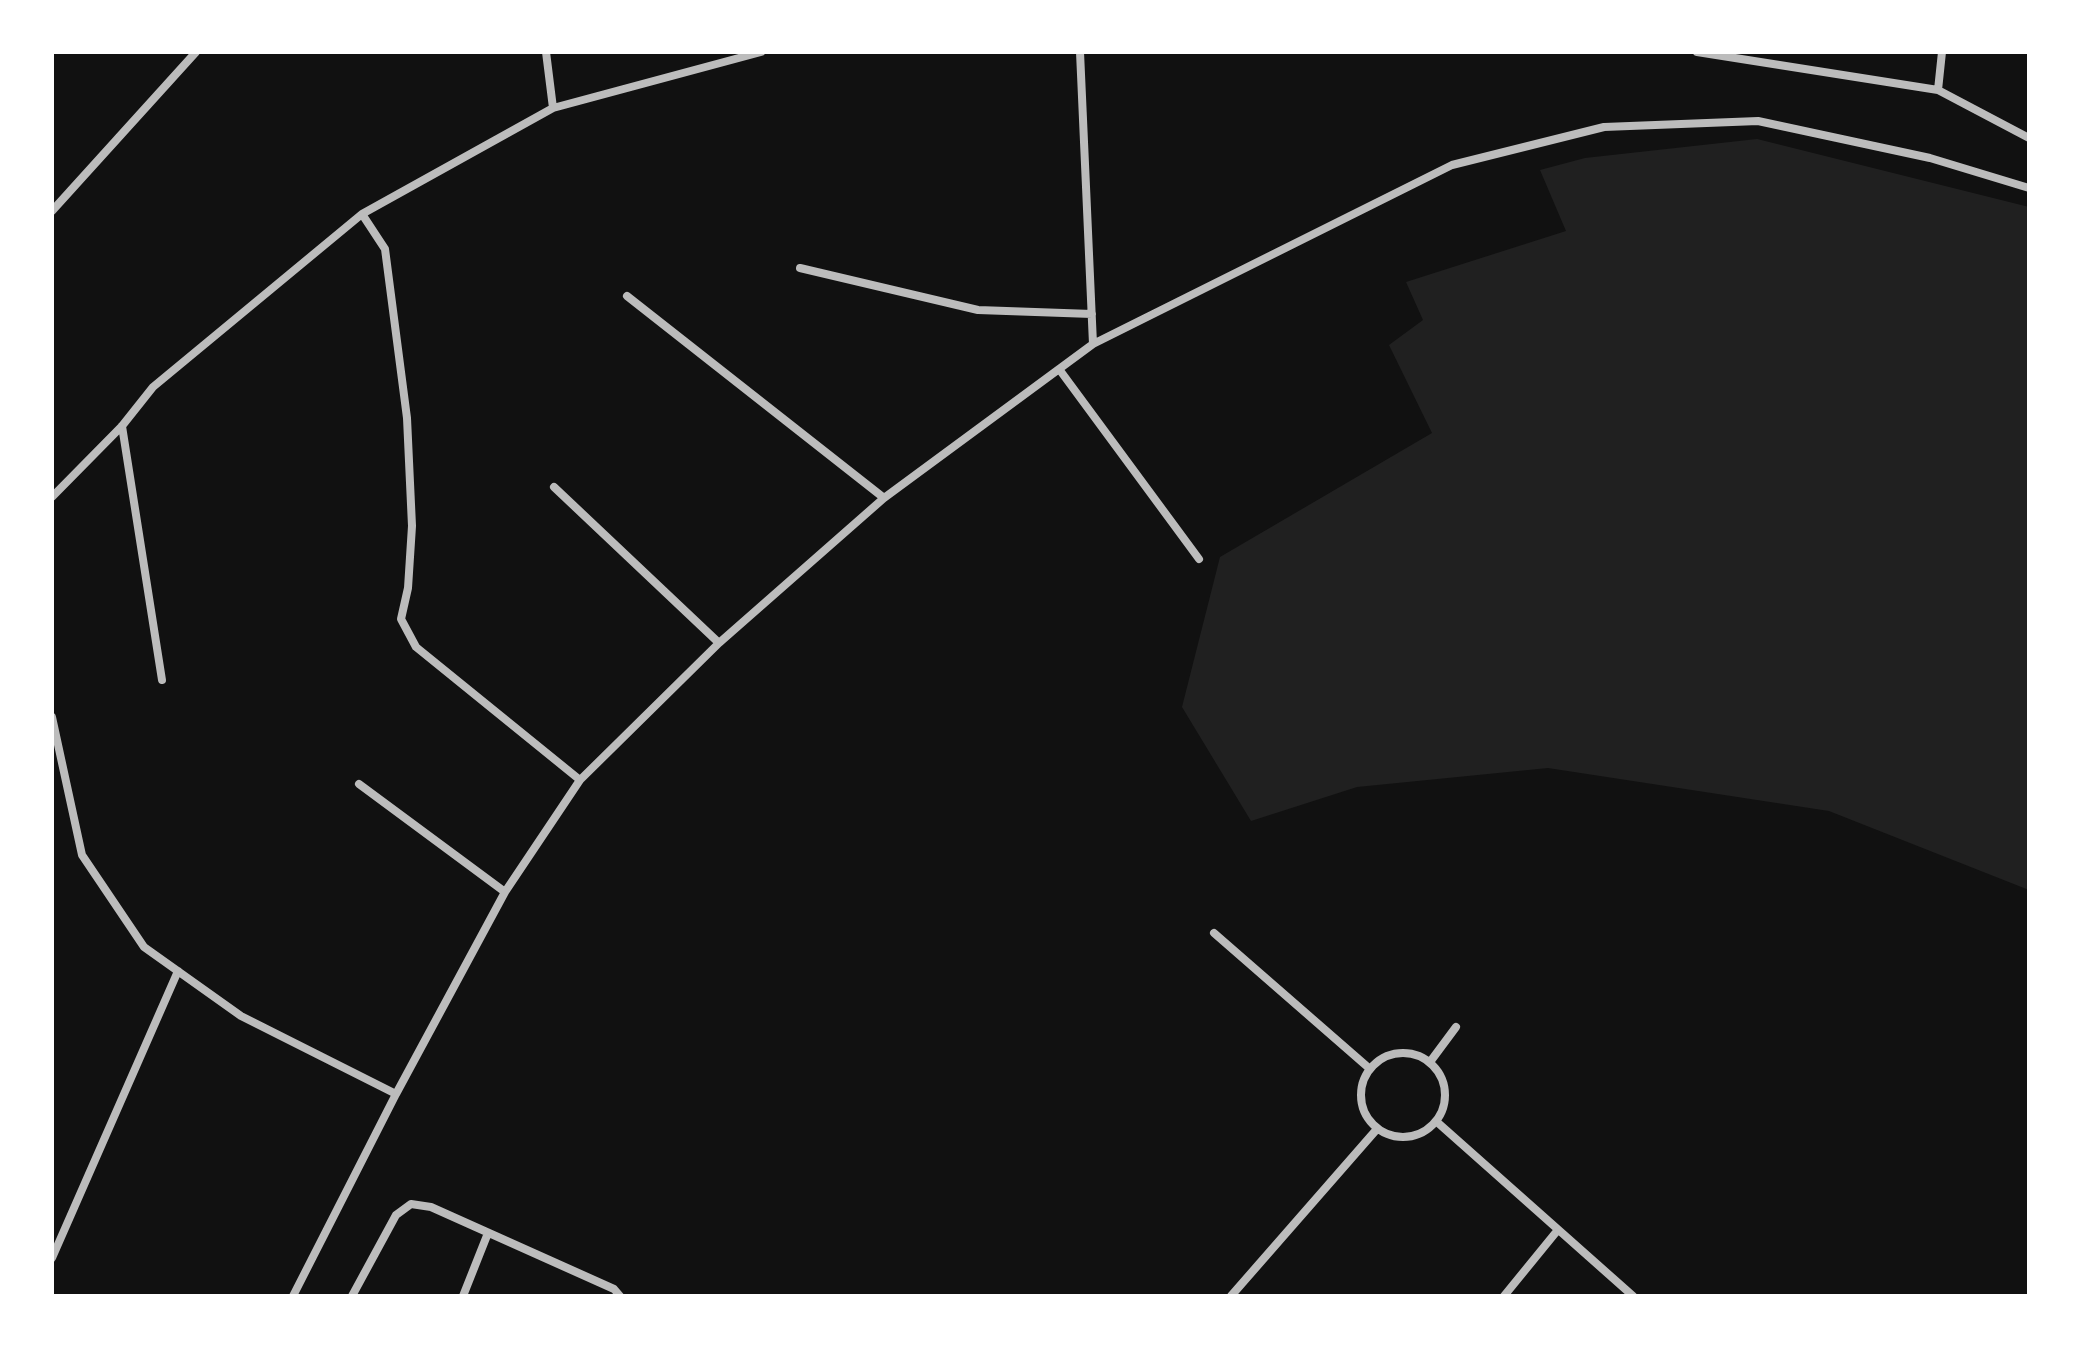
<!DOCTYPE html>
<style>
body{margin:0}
#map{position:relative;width:2081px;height:1348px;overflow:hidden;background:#111;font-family:"Sofia Sans Condensed",sans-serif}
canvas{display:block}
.frame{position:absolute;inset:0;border:54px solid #fff;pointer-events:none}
</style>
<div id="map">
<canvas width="2081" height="1348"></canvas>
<div class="frame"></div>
</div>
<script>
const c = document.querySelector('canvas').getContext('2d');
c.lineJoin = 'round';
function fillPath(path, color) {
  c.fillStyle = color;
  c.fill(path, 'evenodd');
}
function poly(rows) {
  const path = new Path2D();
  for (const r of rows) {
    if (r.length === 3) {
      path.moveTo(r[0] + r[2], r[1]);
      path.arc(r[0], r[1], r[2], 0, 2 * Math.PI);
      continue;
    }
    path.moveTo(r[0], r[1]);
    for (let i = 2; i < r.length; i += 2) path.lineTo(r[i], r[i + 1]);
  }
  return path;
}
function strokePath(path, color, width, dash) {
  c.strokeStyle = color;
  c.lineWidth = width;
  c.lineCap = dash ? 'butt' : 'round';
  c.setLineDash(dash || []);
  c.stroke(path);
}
const green = poly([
 [1757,139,2029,207,2029,890,1829,811,1548,768,1357,787,1251,821,1182,707,1220,557,1432,433,1389,345,1423,320,1406,282,1566,231,1540,170,1585,158]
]);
const minor = poly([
 [546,52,553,108],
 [1080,52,1093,344],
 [1697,52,1938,90,2029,138],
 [1938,90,1942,52],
 [52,211,196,52],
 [362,214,385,249,407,418,412,526,408,588,401,619,416,647,580,780],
 [800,268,978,310,1092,314],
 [627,296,884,498],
 [1059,369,1199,559],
 [122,426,162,680],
 [554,487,719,643],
 [52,497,122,426,153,387,362,214,553,108,761,52],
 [52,717,82,855,144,947,241,1016,396,1094],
 [359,784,505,892],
 [1214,933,1370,1069],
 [1403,1095,42],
 [1430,1062,1456,1027],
 [1437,1122,1633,1296],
 [52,1258,178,971],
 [293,1296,396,1094,505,892,580,780,719,643,884,498,1093,344,1452,165,1604,127,1758,121,1930,158,2029,188],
 [352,1296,396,1215,411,1204,431,1207,614,1289,620,1296],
 [463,1296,488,1233],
 [1231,1296,1377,1129],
 [1504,1296,1557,1231]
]);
fillPath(green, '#202020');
strokePath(minor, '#bcbcbc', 8);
</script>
